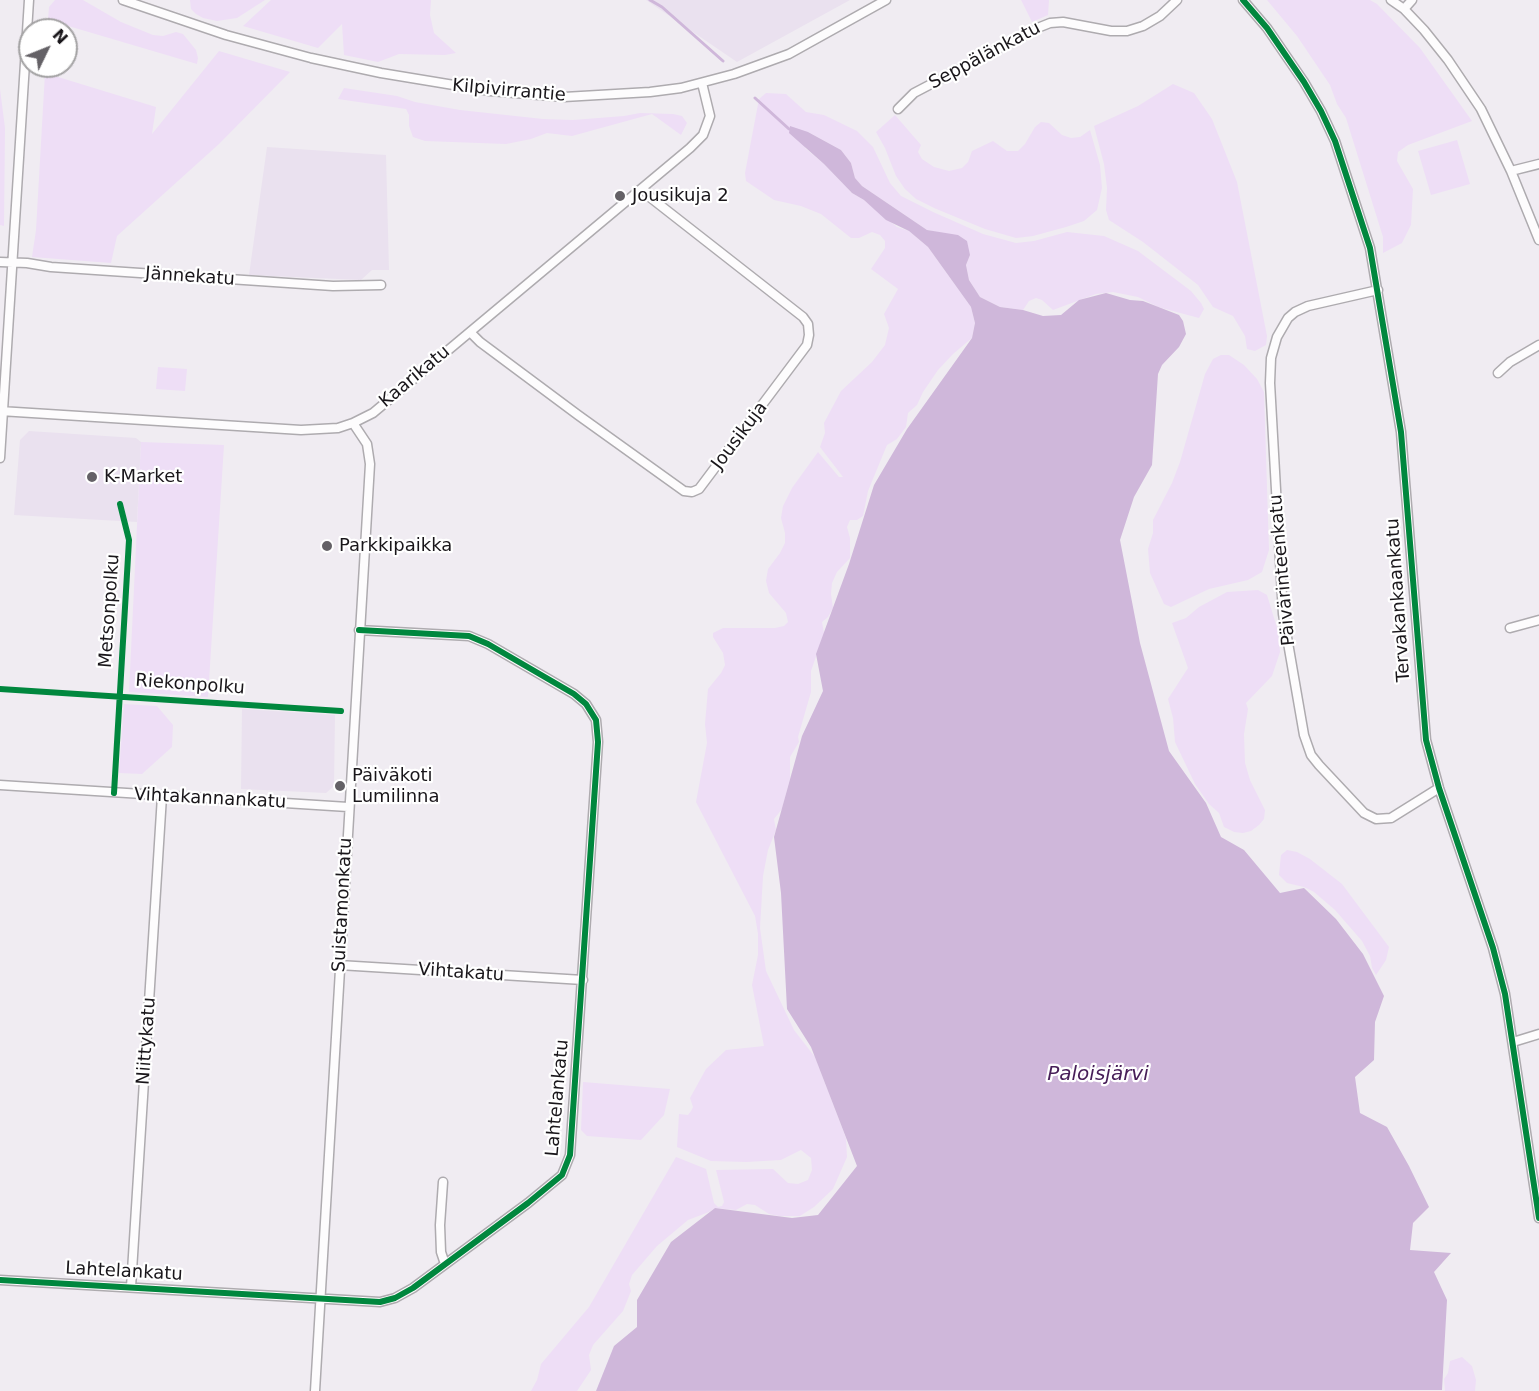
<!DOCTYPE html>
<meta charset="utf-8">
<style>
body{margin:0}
#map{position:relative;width:1539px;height:1391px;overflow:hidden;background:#f0ecf2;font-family:"DejaVu Sans",sans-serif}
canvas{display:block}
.north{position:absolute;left:18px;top:18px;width:60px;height:60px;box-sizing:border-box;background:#fff;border:2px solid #a3a2a3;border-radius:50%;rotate:47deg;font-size:16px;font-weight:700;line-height:24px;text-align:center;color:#19161a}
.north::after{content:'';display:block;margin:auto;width:21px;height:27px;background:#646166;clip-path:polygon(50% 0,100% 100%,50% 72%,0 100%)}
</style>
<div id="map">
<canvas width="1539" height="1391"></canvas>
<div class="north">N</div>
</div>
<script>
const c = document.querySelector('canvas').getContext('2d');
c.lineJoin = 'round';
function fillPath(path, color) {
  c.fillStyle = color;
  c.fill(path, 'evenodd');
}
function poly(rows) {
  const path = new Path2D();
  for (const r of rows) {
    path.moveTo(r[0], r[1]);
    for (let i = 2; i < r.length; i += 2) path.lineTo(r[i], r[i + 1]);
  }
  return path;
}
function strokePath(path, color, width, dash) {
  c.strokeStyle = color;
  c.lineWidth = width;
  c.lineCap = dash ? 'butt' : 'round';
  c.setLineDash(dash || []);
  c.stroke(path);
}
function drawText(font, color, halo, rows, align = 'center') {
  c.font = font + ' "DejaVu Sans",sans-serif';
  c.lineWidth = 4.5;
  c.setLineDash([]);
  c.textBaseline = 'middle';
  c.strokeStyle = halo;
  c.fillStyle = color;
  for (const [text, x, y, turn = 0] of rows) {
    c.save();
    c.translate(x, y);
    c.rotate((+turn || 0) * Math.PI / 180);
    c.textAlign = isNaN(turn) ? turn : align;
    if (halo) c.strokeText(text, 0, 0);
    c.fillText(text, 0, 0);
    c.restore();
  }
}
const built = poly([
 [646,0,850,0,737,62],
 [267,147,386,155,389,270,372,270,361,280,249,275],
 [29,431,136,438,141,442,137,522,14,515,20,440],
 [242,709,335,715,334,786,326,793,241,789]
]);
const green = poly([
 [55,0,83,0,121,22,153,35,163,36,176,32,183,34,196,50,198,58,197,64,48,20,49,7],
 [190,0,265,0,237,18,217,21,203,18,196,14,191,9],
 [271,0,431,0,430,15,434,33,456,53,445,55,399,54,378,62,344,55,342,24,318,48,243,26],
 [1021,0,1049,0,1048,15,1032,22],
 [1267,0,1370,0,1377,4,1420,48,1472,121,1408,145,1398,152,1397,161,1413,189,1411,225,1402,243,1383,253,1383,237,1346,118,1337,104,1330,85,1297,36],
 [219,51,290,72,219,144,117,236,111,263,32,257,36,230,45,73,156,107,152,134],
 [1173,84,1194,93,1212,119,1237,182,1267,336,1266,345,1255,351,1247,349,1245,336,1233,316,1213,307,1198,285,1143,242,1109,220,1106,210,1107,188,1104,164,1094,126,1138,106],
 [344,88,397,96,415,102,460,110,543,119,573,120,624,116,640,113,673,114,682,116,687,123,681,135,652,114,572,136,547,133,531,139,506,144,425,141,413,137,409,126,409,115,406,109,338,99],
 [0,89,5,128,4,226,0,225],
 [766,93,786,94,806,112,824,115,857,131,873,147,890,183,901,196,933,212,983,234,1016,243,1034,241,1067,232,1104,236,1138,251,1191,291,1201,303,1204,309,1199,318,1158,307,1138,297,1113,292,1096,294,1053,310,1042,300,1036,298,1029,301,1023,310,1000,307,980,297,969,280,966,265,970,255,941,233,927,230,862,186,855,178,851,163,841,150,808,132,805,148,824,164,852,193,864,200,897,227,909,231,928,247,971,307,975,323,972,338,953,354,938,370,923,392,917,405,908,413,906,427,897,439,887,445,868,491,863,516,857,520,850,520,847,527,850,538,850,558,837,572,832,583,831,594,833,608,828,617,822,622,824,633,811,671,811,692,798,737,799,742,790,757,790,779,782,809,774,819,776,830,768,850,763,876,760,928,766,971,794,1030,815,1057,846,1138,847,1157,833,1189,814,1207,800,1216,779,1216,769,1214,755,1205,747,1204,736,1210,715,1208,709,1212,688,1220,657,1246,632,1275,629,1284,631,1291,623,1311,593,1345,589,1355,591,1370,577,1391,531,1391,537,1380,541,1364,589,1307,676,1157,706,1169,714,1203,718,1207,722,1206,724,1202,716,1170,773,1169,788,1183,798,1184,808,1180,812,1170,811,1158,801,1150,781,1160,746,1162,711,1161,677,1147,679,1114,688,1115,691,1111,693,1107,690,1098,706,1069,726,1050,764,1046,752,985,758,955,758,934,755,916,696,802,707,743,705,724,708,689,721,673,725,665,723,653,713,637,713,633,723,628,775,628,784,626,788,622,786,613,769,593,766,581,768,569,780,553,785,543,785,533,781,518,783,506,792,488,818,452,839,477,843,477,820,447,825,433,824,423,841,391,872,362,885,345,889,328,884,314,898,289,871,269,885,248,885,241,880,235,872,232,859,238,851,238,821,214,801,206,774,200,746,181,745,173,759,99],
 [895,115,921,145,918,152,922,159,934,167,949,171,962,168,968,162,972,151,993,141,1007,151,1018,151,1025,144,1035,127,1041,122,1049,123,1062,135,1071,138,1080,137,1090,130,1100,165,1102,188,1097,210,1084,221,1066,227,1033,236,1016,238,985,229,934,208,916,199,905,189,896,176,885,148,876,132],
 [1457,140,1470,184,1431,195,1418,151],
 [1221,355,1229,355,1244,365,1257,379,1264,392,1269,550,1262,572,1248,580,1209,589,1171,607,1164,604,1150,573,1148,549,1153,533,1153,520,1172,483,1180,462,1205,374,1213,359],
 [158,367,187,369,185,391,156,389],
 [141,442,224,445,208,697,129,692],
 [1258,590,1267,595,1278,631,1280,652,1272,676,1246,703,1248,709,1244,734,1245,763,1250,780,1265,810,1264,819,1259,825,1251,831,1243,833,1234,832,1224,827,1219,813,1209,804,1195,784,1175,742,1173,718,1168,699,1188,668,1172,623,1186,618,1199,607,1227,592],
 [124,704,157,706,173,725,172,747,142,774,119,773],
 [1287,850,1297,852,1310,859,1342,884,1389,947,1386,960,1376,975,1372,968,1370,956,1362,941,1335,910,1314,892,1304,887,1287,883,1279,875,1281,855],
 [583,1082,670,1089,664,1115,641,1140,587,1136,581,1130],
 [1462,1357,1472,1366,1476,1380,1475,1391,1445,1391,1444,1379,1448,1373,1450,1361]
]);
const water = poly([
 [790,126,808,132,841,150,851,163,855,178,862,186,927,230,958,235,967,241,970,255,966,265,969,280,980,297,1000,307,1023,310,1043,316,1061,315,1079,300,1106,293,1130,300,1143,301,1179,315,1183,321,1186,334,1179,347,1162,365,1158,374,1152,465,1134,497,1120,540,1140,643,1169,751,1206,803,1221,837,1244,850,1280,893,1304,888,1336,919,1363,954,1384,996,1375,1022,1374,1060,1355,1077,1360,1113,1387,1127,1409,1166,1429,1207,1413,1223,1410,1250,1451,1253,1434,1272,1447,1300,1442,1390,596,1391,614,1346,637,1327,637,1300,671,1242,715,1208,792,1218,818,1215,857,1166,811,1047,787,1009,781,893,774,837,802,736,823,691,816,654,849,564,874,485,907,429,972,338,975,323,971,307,928,247,909,231,886,220,864,200,852,193,824,164,789,133]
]);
const stream = poly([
 [650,0,662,7,723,61],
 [755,98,789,129]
]);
const minor = poly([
 [123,0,226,35,311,58,381,73,490,91,564,97,650,92,681,88,734,74,789,54,886,0],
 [1243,0,1267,28,1304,82,1321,111,1335,141,1370,248,1401,432,1426,740,1439,788,1493,948,1505,994,1539,1218],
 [1391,0,1404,9,1424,30,1448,60,1481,109,1511,171,1539,240],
 [1404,9,1412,0],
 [898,109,914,93,1040,27,1050,23,1063,22,1111,31,1127,31,1143,26,1160,16,1177,0],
 [1511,171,1539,164],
 [0,262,27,263,51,267,333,286,381,285],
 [1378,290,1308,306,1295,312,1288,318,1277,337,1271,358,1270,383,1283,614,1304,735,1311,755,1319,765,1364,813,1376,819,1391,818,1439,788],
 [470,332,480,342,578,415,684,491,692,492,699,489,807,345,809,335,808,324,803,317,651,198,643,188],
 [1498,373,1510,362,1539,345],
 [0,411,301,430,338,428,353,423,373,413,690,148,703,135,710,116,702,83],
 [0,458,29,0],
 [1510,628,1539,620],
 [0,785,348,807],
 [339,965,583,980],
 [1513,1042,1539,1034],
 [443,1182,440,1225,441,1252,445,1264],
 [0,1280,380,1302,395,1298,413,1288,528,1203,562,1175,570,1155,571,1140,598,742,596,720,586,704,574,694,488,644,469,636,359,630],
 [131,1287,162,796],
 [315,1391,370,464,367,444,353,423]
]);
const cycleway = poly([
 [1243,0,1267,28,1304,82,1321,111,1335,141,1370,248,1401,432,1426,740,1439,788,1493,948,1505,994,1539,1218],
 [0,689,341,711],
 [114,793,129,540,120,504],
 [0,1280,380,1302,395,1298,413,1288,528,1203,562,1175,570,1155,571,1140,598,742,596,720,586,704,574,694,488,644,469,636,359,630]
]);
const markers = [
 [620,196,6,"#646166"],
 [92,477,6,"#646166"],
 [327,546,6,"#646166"],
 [340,786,6,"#646166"]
];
const streetNames = [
 ["Seppälänkatu",985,56,-28],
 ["Kilpivirrantie",509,91,5],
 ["Jännekatu",190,277,4],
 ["Kaarikatu",415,377,-40],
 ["Jousikuja",740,436,-53],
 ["Päivärinteenkatu",1283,570,-95],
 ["Tervakankaankatu",1399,600,-94],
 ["Metsonpolku",110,611,-86],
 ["Riekonpolku",190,685,4],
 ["Vihtakannankatu",210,799,3],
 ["Suistamonkatu",343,905,-87],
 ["Vihtakatu",461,973,4],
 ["Niittykatu",147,1041,-86],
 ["Lahtelankatu",558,1098,-85],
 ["Lahtelankatu",124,1272,3]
];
const poiNames = [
 ["Jousikuja 2",632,196],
 ["K-Market",104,477],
 ["Parkkipaikka",339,546],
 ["Päiväkoti",352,776],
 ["Lumilinna",352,797]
];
const waterNames = [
 ["Paloisjärvi",1098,1075]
];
fillPath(built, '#eae1ef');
fillPath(green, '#eedef6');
fillPath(water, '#cfb7da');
strokePath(stream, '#cfb7da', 3);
strokePath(minor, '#aeabaf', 11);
strokePath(minor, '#fdfcfd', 8);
strokePath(cycleway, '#00873e', 6);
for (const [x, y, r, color] of markers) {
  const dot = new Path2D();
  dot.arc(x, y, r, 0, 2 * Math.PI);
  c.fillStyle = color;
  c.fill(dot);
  strokePath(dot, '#fff', 2);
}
drawText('18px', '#19161a', '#fff', streetNames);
drawText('18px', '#19161a', '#fff', poiNames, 'left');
drawText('italic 20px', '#471e58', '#fff', waterNames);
</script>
